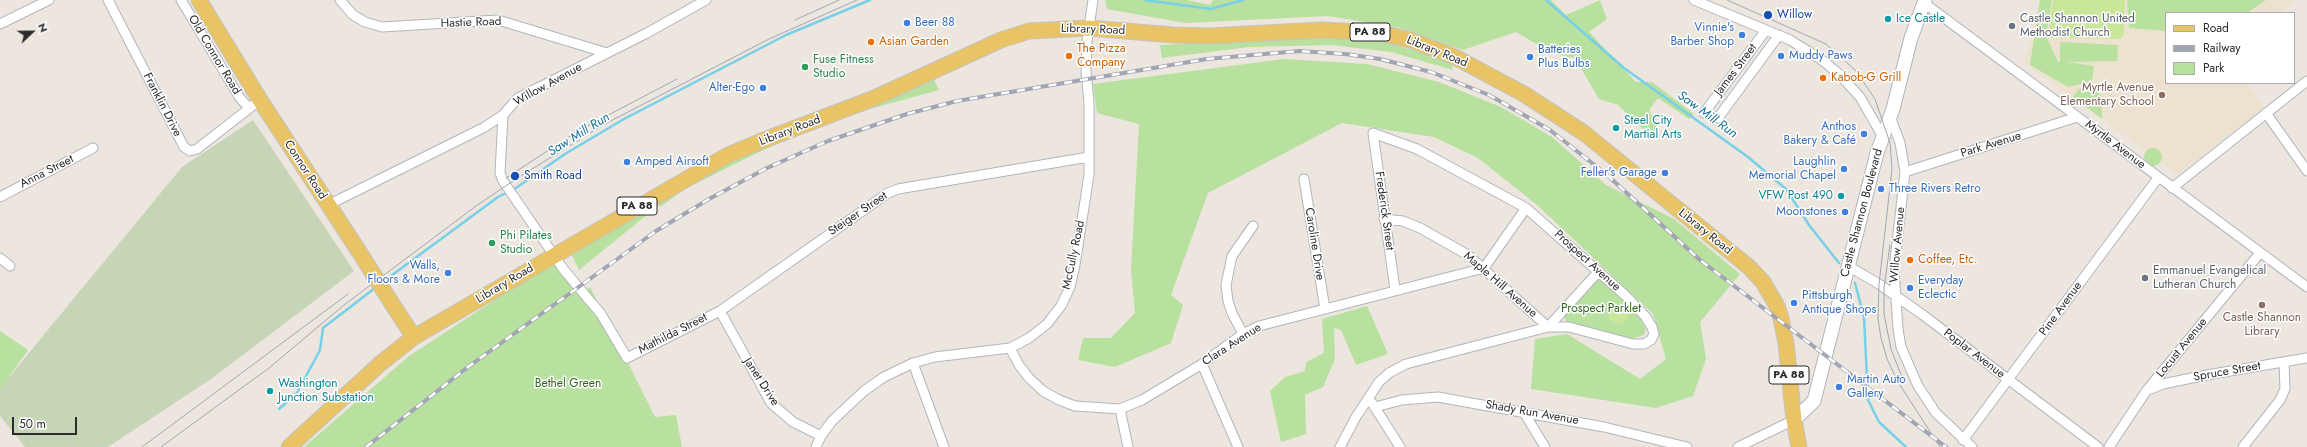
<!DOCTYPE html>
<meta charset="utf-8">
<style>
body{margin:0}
#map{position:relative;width:2307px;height:447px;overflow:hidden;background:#ece6de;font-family:Jost,sans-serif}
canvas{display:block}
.legend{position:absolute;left:2165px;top:12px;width:130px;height:72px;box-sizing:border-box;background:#fff;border:1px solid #aaa;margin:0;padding:5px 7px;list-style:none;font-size:12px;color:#2b2b2b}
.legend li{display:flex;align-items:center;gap:8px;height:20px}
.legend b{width:20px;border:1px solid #aaa}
.north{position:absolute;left:12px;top:12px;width:40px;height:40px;-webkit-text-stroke:3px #fff;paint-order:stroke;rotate:68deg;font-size:11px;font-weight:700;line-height:16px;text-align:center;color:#2b2b2b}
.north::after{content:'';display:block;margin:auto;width:14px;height:18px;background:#2b2b2b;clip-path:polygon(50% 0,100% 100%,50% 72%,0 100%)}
.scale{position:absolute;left:12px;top:417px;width:65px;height:18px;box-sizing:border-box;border:2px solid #2b2b2b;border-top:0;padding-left:5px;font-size:12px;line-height:14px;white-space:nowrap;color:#2b2b2b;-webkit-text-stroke:3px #fff;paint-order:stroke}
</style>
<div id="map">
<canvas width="2307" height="447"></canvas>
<ul class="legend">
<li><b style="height:5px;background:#e9c467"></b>Road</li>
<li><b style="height:5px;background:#a1a5b4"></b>Railway</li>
<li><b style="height:11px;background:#b8e09e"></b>Park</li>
</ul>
<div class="north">N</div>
<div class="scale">50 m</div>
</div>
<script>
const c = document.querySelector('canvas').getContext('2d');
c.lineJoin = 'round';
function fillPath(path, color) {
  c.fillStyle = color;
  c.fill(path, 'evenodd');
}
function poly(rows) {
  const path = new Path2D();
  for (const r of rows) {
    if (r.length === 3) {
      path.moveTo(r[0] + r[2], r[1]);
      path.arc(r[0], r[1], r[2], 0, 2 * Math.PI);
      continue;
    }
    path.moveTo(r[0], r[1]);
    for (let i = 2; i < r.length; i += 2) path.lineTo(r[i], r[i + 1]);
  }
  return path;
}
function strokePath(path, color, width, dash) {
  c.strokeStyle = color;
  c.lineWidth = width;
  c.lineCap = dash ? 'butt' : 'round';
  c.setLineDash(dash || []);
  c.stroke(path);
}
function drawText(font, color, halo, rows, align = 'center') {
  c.font = font + ' Jost,sans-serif';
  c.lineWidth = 3;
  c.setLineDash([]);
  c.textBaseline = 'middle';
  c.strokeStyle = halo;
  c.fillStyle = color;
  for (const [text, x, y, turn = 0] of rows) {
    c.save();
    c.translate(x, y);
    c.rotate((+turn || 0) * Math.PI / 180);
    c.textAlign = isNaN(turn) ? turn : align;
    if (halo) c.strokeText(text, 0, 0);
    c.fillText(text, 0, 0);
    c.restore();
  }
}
const education = poly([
 [2040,0,2295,0,2279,13,2166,13,2166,83,2247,83,2265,108,2178,174,2024,63]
]);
const green = poly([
 [1105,0,1187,0,1210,5,1213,0,1551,0,1566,15,1600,0,1607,19,1589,32,1636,82,1652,82,1694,114,1689,119,1658,98,1649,110,1657,125,1654,132,1645,131,1618,105,1599,99,1575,58,1554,54,1516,32,1463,50,1397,27,1328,16,1185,23,1107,9],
 [2040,0,2052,0,2046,36,2058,62,2060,62,2060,42,2118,45,2117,61,2066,62,2094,66,2092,81,2068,87,2030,65],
 [2127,0,2266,0,2247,13,2166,13,2166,31,2129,28],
 [1311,37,1377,39,1451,62,1453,70,1391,52,1332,45,1249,47,1162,58,1160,45],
 [1284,59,1367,64,1439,82,1501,107,1552,137,1606,185,1674,219,1740,274,1700,322,1706,359,1693,396,1656,408,1531,389,1535,339,1567,334,1640,379,1666,359,1653,314,1537,205,1478,158,1434,137,1342,123,1208,193,1171,295,1183,305,1171,343,1115,367,1078,360,1083,338,1111,338,1135,313,1131,270,1139,124,1097,113,1093,84],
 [933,78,939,90,866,110,812,129,757,153,685,189,660,207,659,205,579,270,572,255,667,195,754,150],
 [2091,88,2101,95,2102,119,2073,97,2079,89],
 [2153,157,9],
 [553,262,579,296,590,287,655,417,676,415,682,447,304,447,409,356],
 [1598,277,1631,307,1642,321,1646,329,1644,335,1631,339,1567,324,1564,316],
 [1367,306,1388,354,1356,365,1341,330,1334,328,1335,359,1323,387,1305,395,1306,434,1281,442,1270,391,1285,377,1305,371,1306,362,1324,353,1322,319],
 [0,331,28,350,0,389]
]);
const cemetery = poly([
 [253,120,354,271,211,379,108,447,25,447,0,416,0,388,182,167]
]);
const pitch = poly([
 [2053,0,2125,0,2124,35,2120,39,2048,38],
 [1617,305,1628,314,1628,318,1622,324,1618,325,1608,317]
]);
const stream = poly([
 [1145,0,1211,9,1243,0],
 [1546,0,1624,68,1748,157,1786,189,1809,225,1839,263],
 [513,190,565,154,624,119,786,35,870,0],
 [384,281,498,197,508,192],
 [1855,283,1864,317,1868,400,1879,422,1906,447],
 [279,409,297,393,320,350,323,328,375,288]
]);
const street = poly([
 [108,0,184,147,190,151,197,149,260,100],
 [181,0,240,98,249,108],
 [340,0,353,15,365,22,382,27,498,20,607,53],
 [1694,0,1790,40,1822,60,1839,74,1860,97,1883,137],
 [1924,3,2307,287],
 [0,24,49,0],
 [1766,30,1704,113,1718,118,1779,35],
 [2266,113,2307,171],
 [503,115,500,173,503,181,564,270,601,314,627,358,720,311,888,193,898,189,1089,157],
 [1890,116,1900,143,1905,172,1894,269,1898,329,1901,347,1918,386,1936,413,1972,447],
 [1905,172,2077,117],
 [1304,179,1325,309],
 [2172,188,2307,81],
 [0,197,93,148],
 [328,205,483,128,503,115,518,98,647,33,706,0],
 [1384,219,1403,221,1420,228,1468,255,1548,327,1599,271],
 [0,258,10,266],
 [1848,266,1879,284,1923,315,2098,447],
 [720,311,771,403,793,422,821,436],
 [1243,334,1232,313,1228,301,1226,285,1232,256,1253,226],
 [1010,348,1019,365,1029,378,1043,391,1059,400,1075,406,1120,409,1142,400,1202,364,1243,334,1259,326,1484,268,1526,208],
 [913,363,944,447],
 [1202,364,1238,447],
 [2148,390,2163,384,2201,376,2307,358],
 [1372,403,1400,447],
 [1375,407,1402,400,1438,397,1604,427,1687,447],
 [1120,409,1128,447],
 [1523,411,1545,447],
 [1963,440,2158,178],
 [816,447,821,436,832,421,864,391,884,377,913,363,935,357,1010,348,1029,338,1047,324,1061,306,1070,287,1075,265,1089,175,1089,103,1086,71,1087,41,1093,0],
 [1340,447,1356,417,1379,382,1389,373,1406,364,1548,327,1569,327,1633,344,1644,344,1651,340,1654,334,1652,327,1645,316,1626,296,1526,208,1417,149,1373,133,1395,289],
 [1738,447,1794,420],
 [2109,447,2147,390,2260,253],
 [2243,447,2280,400,2285,389,2284,363]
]);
const secondary = poly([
 [1794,420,1814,401,1877,153,1893,109,1911,38,1925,0]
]);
const primary = poly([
 [199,0,260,100,358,250],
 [396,310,414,337],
 [289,447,381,363,414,337,728,155,764,140,872,99,1001,40,1029,31,1089,28,1173,35,1209,36,1322,30,1382,33,1410,40,1453,56,1524,94,1584,133,1749,267,1763,282,1777,306,1781,318,1786,343,1794,420,1799,447]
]);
const tram = poly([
 [1727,0,1826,44,1856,71,1875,99,1890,143,1892,169,1879,284,1878,319,1881,338,1887,359,1898,382,1940,447],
 [795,20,839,0],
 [506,178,578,131,677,79],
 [1890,245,1884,288,1884,314,1891,349,1903,380],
 [142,447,348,294],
 [161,447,269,368,344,305,476,206,516,179,603,125,769,39,857,0]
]);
const rail = poly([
 [366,447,468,367,656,231,709,199,767,168,828,141,907,114,957,101,1207,59,1299,51,1345,54,1380,59,1431,72,1489,95,1550,130,1606,174,1700,260,1946,447]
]);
const primaryBridge = poly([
 [358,250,396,310]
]);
const markers = [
 [1768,15,5,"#1a4fb4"],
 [1888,19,4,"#0f9aa8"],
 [907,23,4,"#3f7fe0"],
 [2012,26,4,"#6b7280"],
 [1742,35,4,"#3f7fe0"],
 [871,42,4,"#e8710a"],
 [1069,56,4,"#e8710a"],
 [1781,56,4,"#3f7fe0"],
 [1530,57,4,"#3f7fe0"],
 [805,67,4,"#2e9e5b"],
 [1823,78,4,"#e8710a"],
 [763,88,4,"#3f7fe0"],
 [2162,95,4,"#8d6e63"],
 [1616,128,4,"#0f9aa8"],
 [1864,134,4,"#3f7fe0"],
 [627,162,4,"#3f7fe0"],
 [1844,169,4,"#3f7fe0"],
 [1665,173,4,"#3f7fe0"],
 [515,176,5,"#1a4fb4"],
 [1881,189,4,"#3f7fe0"],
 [1841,196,4,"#0f9aa8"],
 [1845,212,4,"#3f7fe0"],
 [492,243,4,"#2e9e5b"],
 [1910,260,4,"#e8710a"],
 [448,273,4,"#3f7fe0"],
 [2145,278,4,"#6b7280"],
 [1910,288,4,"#3f7fe0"],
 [1794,303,4,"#3f7fe0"],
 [2262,305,4,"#8d6e63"],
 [1839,387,4,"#3f7fe0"],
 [270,391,4,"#0f9aa8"]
];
const shields = [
 [1370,32,40],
 [637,206,40],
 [1789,375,40]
];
const shieldNames = [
 ["PA 88",1370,32],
 ["PA 88",637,206],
 ["PA 88",1789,375]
];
const transitNames = [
 ["Willow",1777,15],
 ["Smith Road",524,176]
];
const cultureNames = [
 ["Ice Castle",1896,19],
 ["Steel City",1624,121],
 ["Martial Arts",1624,135],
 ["VFW Post 490",1833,196,"right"],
 ["Washington",278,384],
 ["Junction Substation",278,398]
];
const worshipNames = [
 ["Castle Shannon United",2020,19],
 ["Methodist Church",2020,33],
 ["Emmanuel Evangelical",2153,271],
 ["Lutheran Church",2153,285]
];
const streetNames = [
 ["Hastie Road",471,23,-2],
 ["Library Road",1093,30,2],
 ["Library Road",1437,52,22],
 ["Old Connor Road",214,55,59],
 ["James Street",1736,70,-53],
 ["Willow Avenue",548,85,-29],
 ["Franklin Drive",162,105,63],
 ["Library Road",790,131,-21],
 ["Park Avenue",1991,145,-17],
 ["Myrtle Avenue",2115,145,37],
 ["Connor Road",305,170,57],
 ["Anna Street",47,172,-27],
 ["Frederick Street",1384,211,82],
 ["Castle Shannon Boulevard",1862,213,-75],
 ["Steiger Street",858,214,-34],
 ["Library Road",1705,232,39],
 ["Caroline Drive",1314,244,81],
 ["Willow Avenue",1898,245,-85],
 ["McCully Road",1074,255,-78],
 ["Prospect Avenue",1587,261,42],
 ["Library Road",505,284,-31],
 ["Maple Hill Avenue",1500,285,41],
 ["Pine Avenue",2061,309,-54],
 ["Mathilda Street",673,334,-27],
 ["Clara Avenue",1232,345,-33],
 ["Locust Avenue",2182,348,-51],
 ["Poplar Avenue",1974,354,37],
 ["Spruce Street",2227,372,-10],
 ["Janet Drive",761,382,57],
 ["Shady Run Avenue",1532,413,10]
];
const shopNames = [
 ["Beer 88",915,23],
 ["Vinnie's",1734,28,"right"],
 ["Barber Shop",1734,42,"right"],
 ["Batteries",1538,50],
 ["Plus Bulbs",1538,64],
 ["Muddy Paws",1789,56],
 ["Alter-Ego",755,88,"right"],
 ["Anthos",1856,127,"right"],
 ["Bakery & Café",1856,141,"right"],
 ["Amped Airsoft",635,162],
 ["Laughlin",1836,162,"right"],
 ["Memorial Chapel",1836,176,"right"],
 ["Feller's Garage",1657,173,"right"],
 ["Three Rivers Retro",1889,189],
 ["Moonstones",1837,212,"right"],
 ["Walls,",440,266,"right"],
 ["Floors & More",440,280,"right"],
 ["Everyday",1918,281],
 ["Eclectic",1918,295],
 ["Pittsburgh",1802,296],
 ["Antique Shops",1802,310],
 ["Martin Auto",1847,380],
 ["Gallery",1847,394]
];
const foodNames = [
 ["Asian Garden",879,42],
 ["The Pizza",1077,49],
 ["Company",1077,63],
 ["Kabob-G Grill",1831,78],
 ["Coffee, Etc.",1918,260]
];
const leisureNames = [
 ["Fuse Fitness",813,60],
 ["Studio",813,74],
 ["Phi Pilates",500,236],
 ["Studio",500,250]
];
const educationNames = [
 ["Myrtle Avenue",2154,88],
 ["Elementary School",2154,102],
 ["Castle Shannon",2262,318,"center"],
 ["Library",2262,332,"center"]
];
const parkNames = [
 ["Prospect Parklet",1601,309],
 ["Bethel Green",568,384]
];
const waterNames = [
 ["Saw Mill Run",1707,115,36],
 ["Saw Mill Run",579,135,-32]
];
fillPath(education, '#ede2cf');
fillPath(green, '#b8e09e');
fillPath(cemetery, '#c7d5b7');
fillPath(pitch, '#cae69a');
strokePath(stream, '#77d0e8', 2.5);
strokePath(street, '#b2b5be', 11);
strokePath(secondary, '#b2b5be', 15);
strokePath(primary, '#c4c4c4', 17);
strokePath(street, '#fff', 9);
strokePath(secondary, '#fff', 13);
strokePath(primary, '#e9c467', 15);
strokePath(tram, '#a1a5b4', 1);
strokePath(rail, '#a1a5b4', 4);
strokePath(rail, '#fff', 2.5, [8]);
strokePath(primaryBridge, '#c4c4c4', 17, []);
strokePath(primaryBridge, '#e9c467', 15);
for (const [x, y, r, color] of markers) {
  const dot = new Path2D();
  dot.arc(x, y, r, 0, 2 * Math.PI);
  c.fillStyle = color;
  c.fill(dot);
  strokePath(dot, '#fff', 1.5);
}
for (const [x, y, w] of shields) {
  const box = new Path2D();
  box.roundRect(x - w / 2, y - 9, w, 18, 3);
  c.fillStyle = '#fff';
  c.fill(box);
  strokePath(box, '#2b2b2b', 1);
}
drawText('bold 11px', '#2b2b2b', null, shieldNames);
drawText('12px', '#164399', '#fff', transitNames, 'left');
drawText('12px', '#0d838f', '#fff', cultureNames, 'left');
drawText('12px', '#5b616d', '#fff', worshipNames, 'left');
drawText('12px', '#2b2b2b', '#fff', streetNames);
drawText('12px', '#366cbe', '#fff', shopNames, 'left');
drawText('12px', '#c56008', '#fff', foodNames, 'left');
drawText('12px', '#27864d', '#fff', leisureNames, 'left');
drawText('12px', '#785e54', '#fff', educationNames, 'right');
drawText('12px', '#31651e', '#fff', parkNames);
drawText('italic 13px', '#157096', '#fff', waterNames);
</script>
